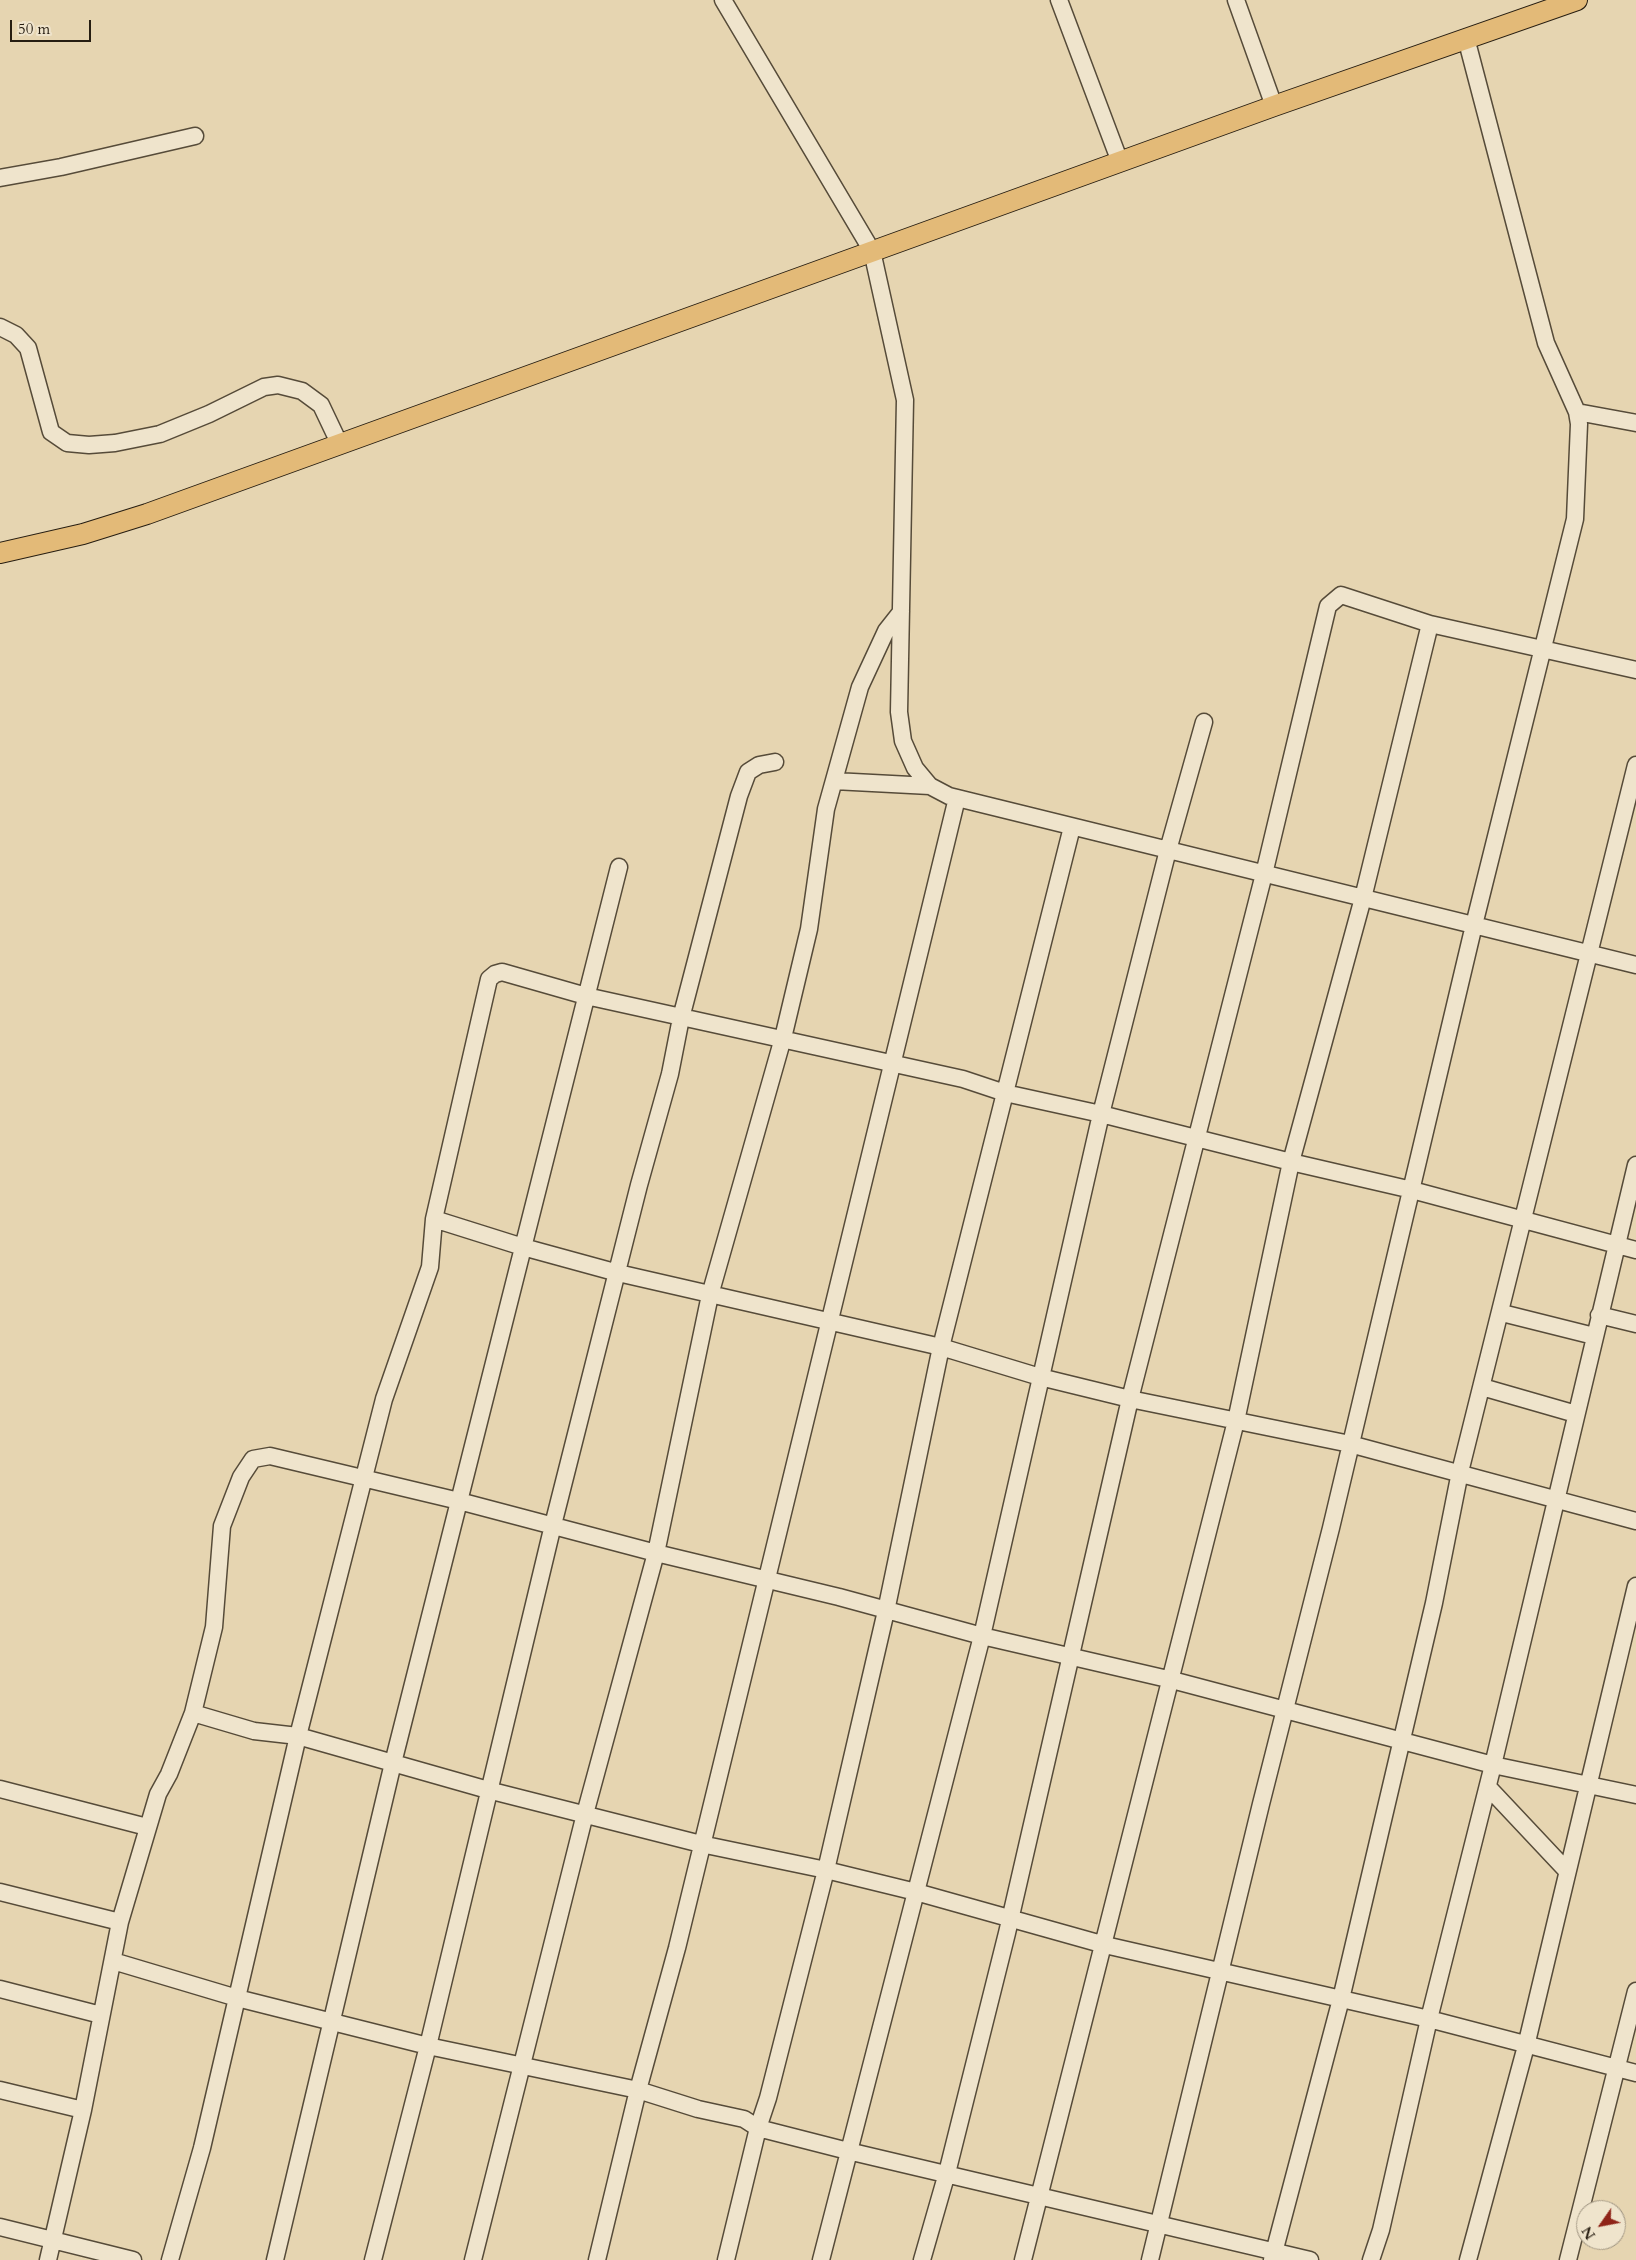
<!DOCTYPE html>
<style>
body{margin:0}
#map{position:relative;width:1636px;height:2260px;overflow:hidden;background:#e6d5b1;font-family:Cardo,serif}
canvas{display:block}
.north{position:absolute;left:1576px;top:2200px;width:50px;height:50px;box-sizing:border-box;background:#efe4cc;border:1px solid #9f9481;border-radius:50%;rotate:237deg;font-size:14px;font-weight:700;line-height:20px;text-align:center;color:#261d11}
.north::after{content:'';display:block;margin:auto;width:18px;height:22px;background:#8f2418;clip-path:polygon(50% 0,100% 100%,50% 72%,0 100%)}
.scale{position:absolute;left:10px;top:20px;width:81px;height:22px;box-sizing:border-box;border:2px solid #261d11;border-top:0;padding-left:6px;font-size:15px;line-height:18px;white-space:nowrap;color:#261d11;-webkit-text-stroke:4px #efe4cc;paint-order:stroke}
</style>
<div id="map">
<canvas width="1636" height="2260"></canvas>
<div class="north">N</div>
<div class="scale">50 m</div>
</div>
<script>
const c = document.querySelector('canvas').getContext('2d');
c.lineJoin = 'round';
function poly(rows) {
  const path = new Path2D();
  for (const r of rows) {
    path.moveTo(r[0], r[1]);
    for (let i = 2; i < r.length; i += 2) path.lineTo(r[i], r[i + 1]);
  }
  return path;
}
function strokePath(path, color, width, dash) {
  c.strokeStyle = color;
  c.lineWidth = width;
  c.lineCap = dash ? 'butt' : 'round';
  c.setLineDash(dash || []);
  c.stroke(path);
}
const minor = poly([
 [723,0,872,251,905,400,899,712,903,741,915,768,930,786,949,796,1636,965],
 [1059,0,1120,162],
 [1236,0,1274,106],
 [0,178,61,167,195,136],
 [0,327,16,335,28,348,51,432,67,443,89,445,115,443,160,434,209,414,264,387,278,385,302,391,321,405,340,445],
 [1577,412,1636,423],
 [834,781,930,786],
 [434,1219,523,1247,618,1273,941,1347,1040,1377,1130,1399,1350,1444,1636,1521],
 [1502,1313,1594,1336],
 [1599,1315,1636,1324],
 [1482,1387,1576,1414],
 [193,1713,214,1627,222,1526,241,1477,253,1459,270,1456,459,1501,656,1553,839,1597,982,1636,1172,1680,1493,1765,1636,1795],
 [1488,1787,1567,1871],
 [0,1789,147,1827],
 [0,1892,120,1922],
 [113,1961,237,1998,428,2046,638,2090,698,2109,744,2119,758,2128,848,2151,1310,2260],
 [0,1989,101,2015],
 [0,2090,83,2110],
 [0,2227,133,2260],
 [48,2260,83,2110,120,1922,158,1794,169,1774,193,1713,254,1731,298,1736,488,1790,701,1844,826,1870,916,1892,1105,1945,1429,2019,1636,2073],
 [170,2260,202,2148,298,1736,384,1399,430,1267,434,1219,489,979,495,974,502,972,586,996,963,1079,1005,1093,1101,1114,1291,1162,1412,1190,1636,1250],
 [275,2260,393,1763,619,867],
 [373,2260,428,2046,553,1525,639,1185,670,1074,681,1018,739,796,748,772,759,765,775,762],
 [473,2260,585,1814,656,1553,710,1295,783,1038,809,929,826,809,860,687,886,631,901,612],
 [597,2260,638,2090,677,1948,957,798],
 [726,2260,758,2128,768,2098,826,1870,886,1611,941,1347,1072,827],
 [821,2260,982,1636,1101,1114,1168,850,1204,722],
 [922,2260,947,2173,1007,1933,1130,1399,1264,874,1328,606,1341,595,1430,624,1636,670],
 [1023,2260,1236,1421,1291,1162,1363,898,1430,624],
 [1150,2260,1261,1804,1331,1528,1474,925,1575,519,1579,424,1577,412,1546,343,1466,38],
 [1272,2260,1341,1999,1434,1603,1460,1472,1636,765],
 [1371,2260,1381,2230,1429,2019,1493,1765,1636,1165],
 [1468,2260,1526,2046,1636,1586],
 [1568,2260,1636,1991]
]);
const major = poly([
 [0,553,83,534,147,514,1274,106,1577,0]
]);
strokePath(minor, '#564b39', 19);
strokePath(major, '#261d11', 22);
strokePath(minor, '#efe4cc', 16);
strokePath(major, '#e3ba78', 20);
</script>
